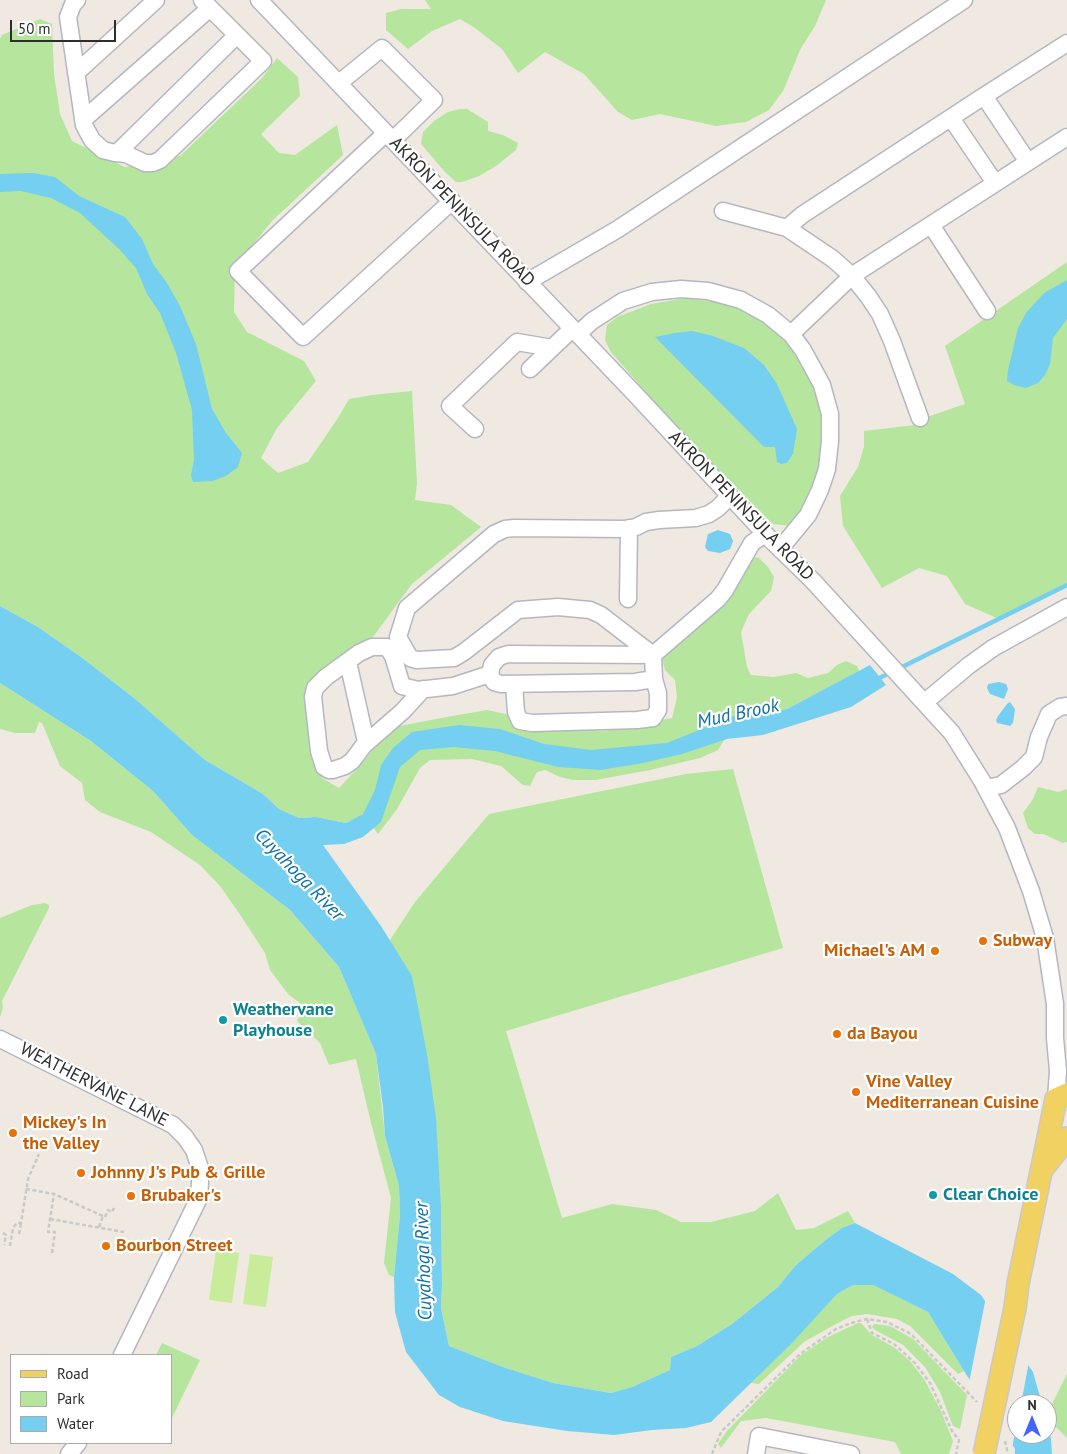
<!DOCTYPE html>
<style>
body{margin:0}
#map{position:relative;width:1067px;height:1454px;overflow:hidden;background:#efe9e1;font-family:"PT Sans",sans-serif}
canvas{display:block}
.legend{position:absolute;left:10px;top:1354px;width:162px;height:90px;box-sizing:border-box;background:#fff;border:1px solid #ababab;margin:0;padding:6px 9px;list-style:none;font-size:15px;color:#2e2e2e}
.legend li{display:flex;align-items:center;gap:10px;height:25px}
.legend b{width:25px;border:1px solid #ababab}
.north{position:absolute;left:1007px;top:1394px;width:50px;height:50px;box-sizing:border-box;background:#fff;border:1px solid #ababab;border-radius:50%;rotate:0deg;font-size:14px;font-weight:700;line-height:20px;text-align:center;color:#2e2e2e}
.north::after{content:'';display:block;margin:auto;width:18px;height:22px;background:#4264fb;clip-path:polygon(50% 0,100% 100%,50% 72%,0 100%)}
.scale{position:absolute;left:10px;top:20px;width:106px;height:22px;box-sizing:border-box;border:2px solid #2e2e2e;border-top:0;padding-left:6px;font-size:15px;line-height:18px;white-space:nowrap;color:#2e2e2e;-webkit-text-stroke:4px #fff;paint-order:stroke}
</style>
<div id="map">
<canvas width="1067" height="1454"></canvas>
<ul class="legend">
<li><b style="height:6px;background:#f2d163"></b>Road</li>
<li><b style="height:14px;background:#b6e59e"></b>Park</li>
<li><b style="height:14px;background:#75cff0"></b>Water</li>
</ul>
<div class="north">N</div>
<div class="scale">50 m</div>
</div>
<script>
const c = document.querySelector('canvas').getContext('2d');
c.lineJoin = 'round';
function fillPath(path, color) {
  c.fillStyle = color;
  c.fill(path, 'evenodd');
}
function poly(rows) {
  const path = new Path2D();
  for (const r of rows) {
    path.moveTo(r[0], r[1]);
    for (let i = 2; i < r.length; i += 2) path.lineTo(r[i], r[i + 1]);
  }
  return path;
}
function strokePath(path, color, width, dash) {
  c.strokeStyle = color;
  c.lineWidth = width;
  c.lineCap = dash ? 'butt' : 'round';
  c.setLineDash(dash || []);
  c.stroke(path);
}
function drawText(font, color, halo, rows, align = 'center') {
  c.font = font + ' "PT Sans",sans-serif';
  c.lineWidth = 4.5;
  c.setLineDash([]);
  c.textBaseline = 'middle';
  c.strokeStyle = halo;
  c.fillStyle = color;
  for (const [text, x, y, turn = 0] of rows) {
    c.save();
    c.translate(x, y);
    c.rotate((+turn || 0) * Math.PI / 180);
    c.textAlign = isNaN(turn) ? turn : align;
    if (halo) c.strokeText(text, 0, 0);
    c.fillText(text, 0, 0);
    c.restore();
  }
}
const green = poly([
 [425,0,826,0,815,26,801,48,783,91,769,110,746,122,716,126,660,114,632,120,618,112,584,74,545,52,518,73,502,49,475,28,460,19,432,31,408,49,386,30,386,13,401,9,431,9],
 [40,19,52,24,54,74,60,114,72,141,125,167,180,156,262,78,277,58,298,77,300,96,261,134,279,153,295,155,337,125,343,155,273,220,235,266,234,312,247,332,304,361,316,381,277,428,261,458,278,473,308,462,338,418,349,399,372,395,412,391,417,483,415,500,451,505,481,527,412,584,370,641,312,688,315,753,322,778,339,788,364,761,390,728,441,718,487,710,515,716,546,728,604,731,672,718,677,697,675,680,665,670,662,658,747,560,758,557,768,567,774,577,771,591,749,614,741,632,747,667,751,675,774,677,796,673,808,678,828,673,837,665,846,661,857,666,859,671,787,709,759,714,735,722,718,750,700,758,650,770,596,780,573,780,560,777,545,770,537,772,530,786,523,785,501,766,472,759,430,760,420,768,397,809,378,834,363,814,346,823,316,817,299,818,279,809,263,794,205,760,134,698,81,657,38,627,0,606,0,39,2,35],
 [460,109,467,109,488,122,488,131,503,135,518,143,516,150,496,166,479,176,462,182,456,182,445,172,421,144,423,132,434,121,448,112],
 [1067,262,1067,585,999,619,965,604,947,576,919,568,882,588,843,526,840,496,858,467,864,447,864,431,915,425,928,422,927,417,965,404,945,346],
 [686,298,723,303,748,313,772,327,790,341,816,384,826,426,818,487,792,526,773,524,681,433,611,352,605,340,607,325,617,317,651,304],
 [0,683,91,741,153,791,192,835,290,910,339,967,376,1054,385,1136,399,1186,400,1215,394,1277,389,1275,384,1263,391,1198,371,1123,356,1059,329,1065,320,1043,297,1021,302,1011,300,1003,288,994,270,970,265,953,241,916,220,886,200,865,151,832,100,812,85,800,82,783,60,766,42,723,39,722,35,733,15,733,0,729],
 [733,769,783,948,506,1031,562,1218,612,1204,656,1210,681,1222,711,1222,755,1211,778,1193,796,1230,814,1228,848,1211,855,1223,842,1228,828,1238,796,1265,778,1287,732,1324,697,1346,671,1357,670,1370,632,1387,611,1393,553,1383,503,1367,449,1346,441,1308,442,1284,441,1207,390,940,415,902,489,814,686,774],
 [1038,787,1058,792,1067,789,1067,842,1063,843,1043,834,1035,834,1028,828,1023,813,1033,799],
 [45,903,49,905,49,908,2,1001,3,1008,0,1017,0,918,32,905],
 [853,1285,873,1285,928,1312,964,1371,958,1374,910,1326,897,1319,867,1314,852,1316,836,1324,804,1342,759,1384,751,1383,837,1294],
 [858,1323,861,1323,872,1335,895,1348,910,1361,924,1379,940,1409,953,1441,949,1454,901,1454,895,1442,766,1418,741,1421,721,1448,718,1444,726,1432,801,1355,828,1337],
 [874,1324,890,1326,913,1339,967,1395,960,1429,953,1426,940,1392,925,1367,903,1345,875,1330,872,1327],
 [162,1343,200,1360,171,1420,171,1355,156,1355],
 [1067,1374,1067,1438,1053,1424,1052,1404]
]);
const pitch = poly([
 [216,1250,239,1253,232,1303,209,1300],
 [250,1254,273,1257,266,1307,243,1304]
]);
const water = poly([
 [33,173,55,177,79,196,125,217,142,239,153,264,167,283,180,306,196,344,212,409,226,433,242,453,238,467,226,476,212,481,193,482,191,475,194,460,192,410,176,353,160,313,147,294,136,268,120,250,80,213,51,198,21,191,0,192,0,174],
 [1067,280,1067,319,1053,338,1050,364,1045,375,1038,383,1026,388,1014,385,1007,381,1008,370,1018,328,1026,313,1044,293],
 [692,331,713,336,744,348,764,365,777,384,797,429,793,454,787,463,781,464,777,462,775,447,764,447,655,337,675,333],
 [718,530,730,534,733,541,730,549,720,553,708,551,705,547,708,534],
 [0,606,38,627,81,657,134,698,205,760,263,794,279,809,299,818,316,817,346,823,363,814,375,790,381,765,393,748,412,732,459,725,500,729,544,744,591,750,667,743,734,716,759,714,787,709,870,665,886,685,851,707,763,735,727,739,682,754,643,763,601,770,558,767,495,751,454,747,420,750,400,767,381,822,363,837,344,844,323,845,381,926,412,976,427,1054,436,1118,441,1207,442,1284,441,1308,449,1346,503,1367,553,1383,611,1393,632,1387,670,1370,671,1357,697,1346,732,1324,778,1287,796,1265,828,1238,842,1228,855,1223,953,1274,981,1295,1033,1372,1042,1404,1017,1404,1017,1434,1047,1434,1047,1422,1051,1439,1052,1454,1015,1454,1015,1449,964,1371,928,1312,873,1285,853,1285,837,1294,791,1344,711,1422,686,1428,652,1430,614,1435,567,1431,503,1421,460,1407,439,1395,406,1352,395,1312,394,1277,400,1215,399,1186,385,1136,383,1107,376,1054,339,967,290,910,192,835,153,791,91,741,0,683],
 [999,682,1006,684,1008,689,1004,699,990,694,987,688,988,684],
 [1010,702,1015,709,1013,723,1010,726,997,723,996,720,998,716,1007,704]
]);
const pier = poly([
 [986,1297,1029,1362,1021,1404,1017,1404,1017,1422,1012,1448,969,1383]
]);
const stream = poly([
 [898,669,1067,585],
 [876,680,891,672]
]);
const path = poly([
 [26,1189,54,1194,105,1217,108,1210,112,1212,114,1208],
 [50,1219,124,1232],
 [99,1227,103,1216],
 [3,1233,6,1235,4,1245],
 [19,1234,21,1223],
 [10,1246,13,1228,17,1223,21,1223,28,1179,39,1154],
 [52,1253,55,1232,48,1232,54,1194],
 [867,1319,872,1333,894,1344,915,1363,930,1383,952,1431,959,1440,956,1454],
 [1005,1441,1008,1454],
 [712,1454,721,1432,800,1354,836,1329,851,1323,867,1319,887,1322,911,1334,977,1402]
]);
const minor = poly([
 [77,0,73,4,68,17,84,125,92,140,103,150,115,153,126,154,145,163,153,163,160,160,263,61,202,0],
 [259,0,635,394,770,539,813,581,952,733,982,781,1007,828,1031,891,1045,938,1055,1004,1055,1038,1058,1071,1056,1099],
 [76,73,156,0],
 [339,83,382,48,434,100,393,140],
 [984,96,1067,43],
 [951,118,995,183],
 [83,120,210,8],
 [386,133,238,271,303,337,452,201],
 [117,153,237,35],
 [723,211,787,228],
 [931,225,987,311],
 [527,282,618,229,964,0],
 [578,334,592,321,623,301,652,292,681,289,708,291,741,300,768,315,791,334,803,350,822,385,830,414,830,441,827,469,820,490,808,515,780,549],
 [791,334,853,275,1067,137],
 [530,369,572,329],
 [920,418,892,341,880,314,868,296,852,276,833,259,787,228,802,215,984,96,1028,162],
 [475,429,450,406,517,342,552,348],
 [730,496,718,508,709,514,696,518,659,520,646,522,636,527,626,529,514,528,505,529,494,534,407,608,398,637,410,658,417,660,454,658,464,652,518,610,558,607,590,610,601,615,653,655,508,654,499,657,492,665,490,674,494,682,501,684,635,682,654,679,653,655,718,599,725,590,752,543,765,534],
 [628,599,629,528],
 [348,662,366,742],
 [514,684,516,712,520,721,532,723,637,720,653,718,658,710,658,693,654,679],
 [423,689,403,711,364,745,352,761,345,766,333,770,329,770,324,767,319,751,313,697,315,688,326,677,359,653,372,647,387,647,393,656,402,686,418,690,453,686,490,674],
 [925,702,968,666,993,648,1067,607],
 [986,788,1001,785,1023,768,1034,757,1039,737,1049,714,1060,707,1067,706],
 [0,1039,173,1125,185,1137,194,1150,199,1165,200,1182,199,1198,122,1355],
 [69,1454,78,1443],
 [756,1454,759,1436,851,1454]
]);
const major = poly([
 [1044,1167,1067,1138],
 [1015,1308,1018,1284,1056,1099,1067,1094]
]);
const majorBridge = poly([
 [984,1454,1015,1308]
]);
const markers = [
 [983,941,5,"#e8710a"],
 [935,951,5,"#e8710a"],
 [223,1020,5,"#0f9aa8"],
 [837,1034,5,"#e8710a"],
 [856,1092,5,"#e8710a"],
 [13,1133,5,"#e8710a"],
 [81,1173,5,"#e8710a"],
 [933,1195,5,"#0f9aa8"],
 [131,1196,5,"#e8710a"],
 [106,1246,5,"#e8710a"]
];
const streetNames = [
 ["AKRON PENINSULA ROAD",462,212,46],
 ["AKRON PENINSULA ROAD",741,506,46],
 ["WEATHERVANE LANE",94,1085,27]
];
const foodNames = [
 ["Subway",993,941],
 ["Michael's AM",925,951,"right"],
 ["da Bayou",847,1034],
 ["Vine Valley",866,1082],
 ["Mediterranean Cuisine",866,1103],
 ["Mickey's In",23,1123],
 ["the Valley",23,1144],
 ["Johnny J's Pub & Grille",91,1173],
 ["Brubaker's",141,1196],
 ["Bourbon Street",116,1246]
];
const cultureNames = [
 ["Weathervane",233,1010],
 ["Playhouse",233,1031],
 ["Clear Choice",943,1195]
];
const waterNames = [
 ["Mud Brook",738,714,-12],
 ["Cuyahoga River",299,875,46],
 ["Cuyahoga River",424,1261,-92]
];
fillPath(green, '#b6e59e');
fillPath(pitch, '#c9ec9a');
fillPath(water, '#75cff0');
fillPath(pier, '#efe9e1');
strokePath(stream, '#75cff0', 4.5);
strokePath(minor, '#b4b7c1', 19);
strokePath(major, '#c9c9c9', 24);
strokePath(path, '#c9c9c9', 2.5, [4, 2.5]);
strokePath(minor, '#fff', 16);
strokePath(major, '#f2d163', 21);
strokePath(majorBridge, '#c9c9c9', 24, []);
strokePath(majorBridge, '#f2d163', 21);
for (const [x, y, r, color] of markers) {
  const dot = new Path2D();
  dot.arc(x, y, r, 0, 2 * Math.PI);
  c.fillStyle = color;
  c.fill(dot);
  strokePath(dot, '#fff', 2);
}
drawText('18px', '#2e2e2e', '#fff', streetNames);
drawText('bold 18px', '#c56008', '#fff', foodNames, 'left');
drawText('bold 18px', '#0d838f', '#fff', cultureNames, 'left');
drawText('italic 19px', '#0d6fa3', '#fff', waterNames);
</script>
